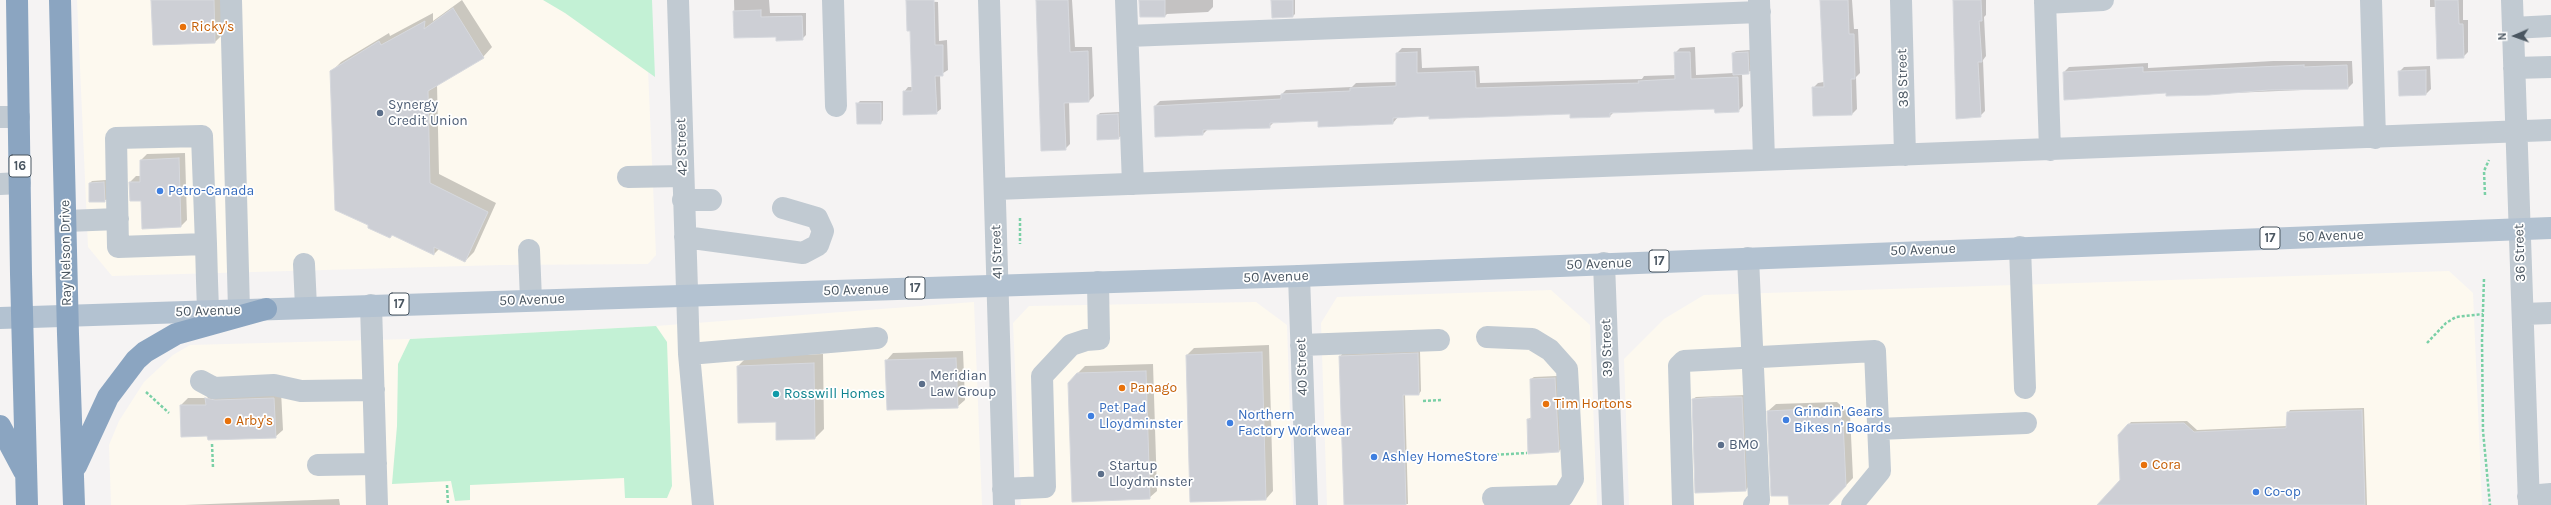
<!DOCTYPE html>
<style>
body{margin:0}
#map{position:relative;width:2551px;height:505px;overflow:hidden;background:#f5f3f3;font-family:Karla,sans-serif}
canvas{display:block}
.north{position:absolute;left:2495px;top:16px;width:40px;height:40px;-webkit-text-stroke:3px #fff;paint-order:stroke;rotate:268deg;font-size:11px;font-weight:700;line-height:16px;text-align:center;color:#4a5661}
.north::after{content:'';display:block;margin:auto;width:14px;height:18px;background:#4a5661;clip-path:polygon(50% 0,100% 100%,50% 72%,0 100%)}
</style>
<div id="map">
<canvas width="2551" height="505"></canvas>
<div class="north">N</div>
</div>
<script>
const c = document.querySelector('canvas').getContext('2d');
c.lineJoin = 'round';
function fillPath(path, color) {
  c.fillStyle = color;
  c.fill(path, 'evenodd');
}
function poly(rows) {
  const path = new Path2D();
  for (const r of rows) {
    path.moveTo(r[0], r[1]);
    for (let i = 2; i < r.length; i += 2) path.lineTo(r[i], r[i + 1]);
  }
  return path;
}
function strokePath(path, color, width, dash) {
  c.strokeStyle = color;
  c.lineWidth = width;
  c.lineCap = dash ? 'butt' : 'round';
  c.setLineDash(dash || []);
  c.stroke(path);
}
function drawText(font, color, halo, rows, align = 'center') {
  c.font = font + ' Karla,sans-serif';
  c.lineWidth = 3.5;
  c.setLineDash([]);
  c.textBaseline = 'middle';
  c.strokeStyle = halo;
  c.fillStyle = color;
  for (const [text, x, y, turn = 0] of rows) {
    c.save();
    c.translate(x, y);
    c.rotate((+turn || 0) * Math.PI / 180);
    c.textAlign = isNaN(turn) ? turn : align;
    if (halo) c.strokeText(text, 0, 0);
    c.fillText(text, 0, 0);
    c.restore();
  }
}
const commercial = poly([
 [77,0,645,0,656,255,648,264,501,265,112,276,88,247],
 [2449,271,2473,293,2482,505,1629,505,1624,359,1664,319,1704,295],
 [1551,290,1590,325,1597,505,1327,505,1321,323,1337,297],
 [974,302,982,505,111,505,109,445,119,421,144,382,173,355,190,345,410,339,656,326],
 [1256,302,1287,325,1293,505,1021,505,1013,323,1029,306]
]);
const green = poly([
 [543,0,652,0,655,77,565,13],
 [656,326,667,342,672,486,667,498,625,498,624,478,470,485,470,500,455,501,451,481,392,484,397,426,398,364,410,339]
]);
const shadow = poly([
 [152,0,221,0,222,35,215,42],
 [462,0,492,47,483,57,437,84,439,174,496,203,474,252,465,261,439,249,434,254,331,72,341,62,389,33,390,36,433,13,433,21],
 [734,0,769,0,770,13,806,13,806,35,802,39,777,36,735,37],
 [906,0,938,2,939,41,947,40,948,70,940,75,941,109,936,113,904,92,908,87,913,87,911,30],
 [1037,0,1072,0,1075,47,1092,47,1094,96,1089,101,1069,101,1070,144,1065,149],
 [1140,0,1213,0,1213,7,1208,12,1167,14,1165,16],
 [1272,0,1295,0,1295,14,1293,16,1272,17],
 [1820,0,1852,0,1854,29,1858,29,1860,73,1856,77,1857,109,1852,114,1813,88,1818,83,1824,82],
 [1953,0,1986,0,1986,15,1984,17,1986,56,1983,60,1985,111,1980,116],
 [2430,0,2463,0,2463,20,2468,20,2468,52,2463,57,2436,7,2430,7],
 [1695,47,1696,75,1734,73,1733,53,1736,51,1750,50,1751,71,1742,73,1743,106,1738,111,1715,108,1614,112,1610,116,1571,113,1398,117,1393,123,1319,126,1319,120,1274,122,1269,127,1208,129,1203,134,1155,106,1160,101,1281,95,1286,90,1352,87,1356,83,1397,82,1397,53,1402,48,1421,48,1422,68,1479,66,1480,83,1642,79,1644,76,1676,75,1675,53,1680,48],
 [2273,61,2352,61,2353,83,2348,88,2209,94,2167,92,2064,72,2069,67,2148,63,2148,68],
 [2430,66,2431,89,2426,94,2400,95,2399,72,2404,67],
 [860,101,883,101,883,120,881,123,858,123,857,104],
 [1120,112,1121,136,1118,138,1098,115,1100,113],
 [185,153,187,220,181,226,142,200,130,182,136,176,141,176,141,160,147,154],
 [106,180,107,199,104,201,90,183,92,181],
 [1269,345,1273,491,1266,499,1191,501,1187,355,1194,348],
 [963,351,965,400,957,407,886,361,893,353],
 [1420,351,1421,391,1419,394,1405,394,1408,504,1345,505,1340,357,1342,354],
 [823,354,824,429,815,438,777,439,777,421,738,366,747,357],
 [1153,364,1157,491,1149,498,1077,374,1085,366],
 [1557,376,1561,449,1559,451,1528,419,1532,417,1531,379,1534,377],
 [214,391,281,391,283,430,275,437,208,435,181,405,188,398,207,398],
 [1744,395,1748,487,1746,490,1693,399,1696,397],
 [1837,402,1850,414,1853,478,1827,505,1790,505,1789,495,1768,411,1776,404],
 [2364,408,2367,505,2098,505,2121,481,2119,435,2131,422,2187,421,2197,430,2288,426,2288,413,2290,410],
 [339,499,340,505,184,505]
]);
const building = poly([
 [151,0,214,0,215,43,153,45,151,0],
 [906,0,934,0,935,45,943,45,943,76,935,76,937,114,903,115,903,91,912,91,910,31,907,31,906,0],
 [1036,0,1068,0,1070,52,1088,51,1089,102,1064,103,1066,150,1041,151,1036,0],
 [1139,0,1165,0,1165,17,1140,17,1139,0],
 [1271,0,1293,0,1293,17,1272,18,1271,0],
 [1820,0,1848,0,1849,34,1854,34,1855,79,1851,79,1852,115,1813,116,1812,87,1824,87,1820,0],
 [1953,0,1981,0,1982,21,1979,21,1982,62,1978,62,1981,117,1956,119,1953,0],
 [2435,0,2458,0,2459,24,2463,24,2464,58,2437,59,2435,0],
 [453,8,484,58,428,91,430,183,488,212,465,262,434,247,434,255,392,235,390,238,368,228,368,225,335,210,330,71,379,41,381,45,425,21,424,29,453,8],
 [761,10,761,17,802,16,803,40,776,41,776,37,734,38,733,11,761,10],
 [1417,52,1417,73,1475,71,1476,88,1639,83,1638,81,1675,79,1674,52,1690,52,1691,79,1738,77,1739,112,1715,113,1714,109,1610,113,1610,117,1570,118,1570,114,1429,119,1429,116,1393,118,1393,124,1318,127,1318,121,1270,123,1270,128,1203,130,1203,135,1155,137,1154,106,1281,99,1281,94,1350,91,1350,88,1396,86,1396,53,1417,52],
 [1748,52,1749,74,1733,75,1732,53,1748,52],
 [2304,65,2304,67,2347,65,2348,89,2268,90,2209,95,2166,96,2166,93,2064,100,2063,72,2143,67,2143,72,2304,65],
 [2426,70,2426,95,2399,96,2398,71,2426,70],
 [856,103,881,103,881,124,857,124,856,103],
 [1118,114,1119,139,1097,140,1097,115,1118,114],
 [179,158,181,227,142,229,141,201,130,201,129,182,140,182,140,160,179,158],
 [104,182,105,202,89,202,89,183,104,182],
 [1262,352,1266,500,1190,502,1186,355,1262,352],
 [1418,353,1419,395,1403,395,1406,505,1344,505,1339,356,1418,353],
 [956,358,958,408,887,410,885,360,956,358],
 [814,363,815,439,776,440,776,422,738,423,737,366,814,363],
 [1146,371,1150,499,1072,502,1068,383,1077,373,1146,371],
 [1555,378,1559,452,1528,454,1527,419,1531,419,1530,379,1555,378],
 [1717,397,1742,397,1746,491,1695,493,1692,399,1717,397],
 [205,398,215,400,274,398,276,438,208,440,207,436,181,437,180,405,206,405,205,398],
 [1830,408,1843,421,1846,486,1828,505,1789,505,1788,496,1771,496,1767,411,1830,408],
 [2362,410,2365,505,2097,505,2120,480,2118,435,2128,424,2184,423,2194,432,2286,428,2287,412,2362,410]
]);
const path = poly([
 [2485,195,2484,171,2489,160],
 [1020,218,1020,244],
 [2484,279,2482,340,2483,431,2490,505],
 [2427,343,2446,323,2456,317,2483,314],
 [146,392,169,413],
 [1423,401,1441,400],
 [212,444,213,468],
 [1491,455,1527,453],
 [447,485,448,505]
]);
const minor = poly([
 [231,0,239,310],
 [678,0,689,354,703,505],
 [833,0,836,106],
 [989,0,1004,505],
 [1126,0,1133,184],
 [1759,0,1764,160],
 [1901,0,1905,155],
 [2045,0,2050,150],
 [2371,0,2375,138],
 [2512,0,2529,505],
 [2045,3,2103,0],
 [2513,28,2551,26],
 [1128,36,1760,12],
 [2514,68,2551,67],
 [0,117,19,117],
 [628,177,683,176],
 [0,184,20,183],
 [996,189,2551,130],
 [683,200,711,200],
 [66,221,118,219],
 [685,237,803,253,818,245,823,231,817,218,783,208],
 [206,244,118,247,116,138,202,136,206,244,207,281,208,310],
 [2020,247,2025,388],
 [529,250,531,300],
 [1748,258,1759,500,1754,505],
 [1604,263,1613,505],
 [304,264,306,307],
 [1299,276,1307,505],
 [371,305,377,505],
 [2523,314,2551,313],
 [1487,337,1532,339,1550,350,1567,369,1573,479,1563,496,1493,498],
 [1301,345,1439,340],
 [689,354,877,338],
 [201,381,214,388,274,385,301,391,374,390],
 [1878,429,2026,423],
 [318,465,376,464],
 [1003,489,1045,487,1042,376,1071,345,1086,340,1099,339,1098,282],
 [2528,496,2551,494],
 [1683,505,1679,366,1684,361,1875,351,1880,471,1852,505]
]);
const major = poly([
 [0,318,1299,276,2551,228]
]);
const highway = poly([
 [17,0,21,274,27,505],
 [60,0,68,334,74,505],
 [0,426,24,471],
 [76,466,108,397,136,360,145,352,176,334,266,309]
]);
const markers = [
 [183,27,4,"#e8710a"],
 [380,113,4,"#5c6f8a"],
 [160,191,4,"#3f7fe0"],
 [922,384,4,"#5c6f8a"],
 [1122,388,4,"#e8710a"],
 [776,394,4,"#0f9aa8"],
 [1546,404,4,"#e8710a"],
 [1091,416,4,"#3f7fe0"],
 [1786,420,4,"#3f7fe0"],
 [228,421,4,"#e8710a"],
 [1230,423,4,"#3f7fe0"],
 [1721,445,4,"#5c6f8a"],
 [1374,457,4,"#3f7fe0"],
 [2144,465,4,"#e8710a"],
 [1101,474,4,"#5c6f8a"],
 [2256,492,4,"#3f7fe0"]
];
const shields = [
 [20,166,22],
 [2270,238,20],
 [1659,261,20],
 [915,288,20],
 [399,304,20]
];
const shieldNames = [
 ["16",20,166],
 ["17",2270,238],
 ["17",1659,261],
 ["17",915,288],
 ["17",399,304]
];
const foodNames = [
 ["Ricky's",191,27],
 ["Panago",1130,388],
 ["Tim Hortons",1554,404],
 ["Arby's",236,421],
 ["Cora",2152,465]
];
const streetNames = [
 ["38 Street",1903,78,-92],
 ["42 Street",682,147,-92],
 ["50 Avenue",2331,236,-2],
 ["50 Avenue",1923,250,-2],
 ["41 Street",997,252,-92],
 ["Ray Nelson Drive",66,253,-91],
 ["36 Street",2520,253,-92],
 ["50 Avenue",1599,264,-2],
 ["50 Avenue",1276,277,-2],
 ["50 Avenue",856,290,-2],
 ["50 Avenue",532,300,-2],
 ["50 Avenue",208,311,-2],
 ["39 Street",1607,348,-92],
 ["40 Street",1302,367,-92]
];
const serviceNames = [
 ["Synergy",388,105],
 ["Credit Union",388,121],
 ["Meridian",930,376],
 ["Law Group",930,392],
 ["BMO",1729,445],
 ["Startup",1109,466],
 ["Lloydminster",1109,482]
];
const shopNames = [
 ["Petro-Canada",168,191],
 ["Pet Pad",1099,408],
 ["Lloydminster",1099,424],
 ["Grindin' Gears",1794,412],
 ["Bikes n' Boards",1794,428],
 ["Northern",1238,415],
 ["Factory Workwear",1238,431],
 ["Ashley HomeStore",1382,457],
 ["Co-op",2264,492]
];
const cultureNames = [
 ["Rosswill Homes",784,394]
];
fillPath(commercial, '#fdf9ef');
fillPath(green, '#c3f1d5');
fillPath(shadow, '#0003');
fillPath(building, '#cdcfd5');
strokePath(building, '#d7d9de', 1);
strokePath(path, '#7ad0a6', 2.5, [3, 2]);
strokePath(minor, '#c1cad2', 22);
strokePath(major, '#b3c2d1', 22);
strokePath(highway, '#8ba5c1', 22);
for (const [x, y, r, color] of markers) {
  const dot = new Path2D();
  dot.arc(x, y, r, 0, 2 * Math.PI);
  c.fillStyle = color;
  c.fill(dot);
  strokePath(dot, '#fff', 1.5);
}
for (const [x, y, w] of shields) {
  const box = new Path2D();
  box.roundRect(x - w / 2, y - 11, w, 22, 3);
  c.fillStyle = '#fff';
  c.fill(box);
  strokePath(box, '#4a5661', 1);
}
drawText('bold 13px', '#4a5661', null, shieldNames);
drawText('14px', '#c56008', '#fff', foodNames, 'left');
drawText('14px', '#4a5661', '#fff', streetNames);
drawText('14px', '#4e5e75', '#fff', serviceNames, 'left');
drawText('14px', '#366cbe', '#fff', shopNames, 'left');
drawText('14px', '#0d838f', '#fff', cultureNames, 'left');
</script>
